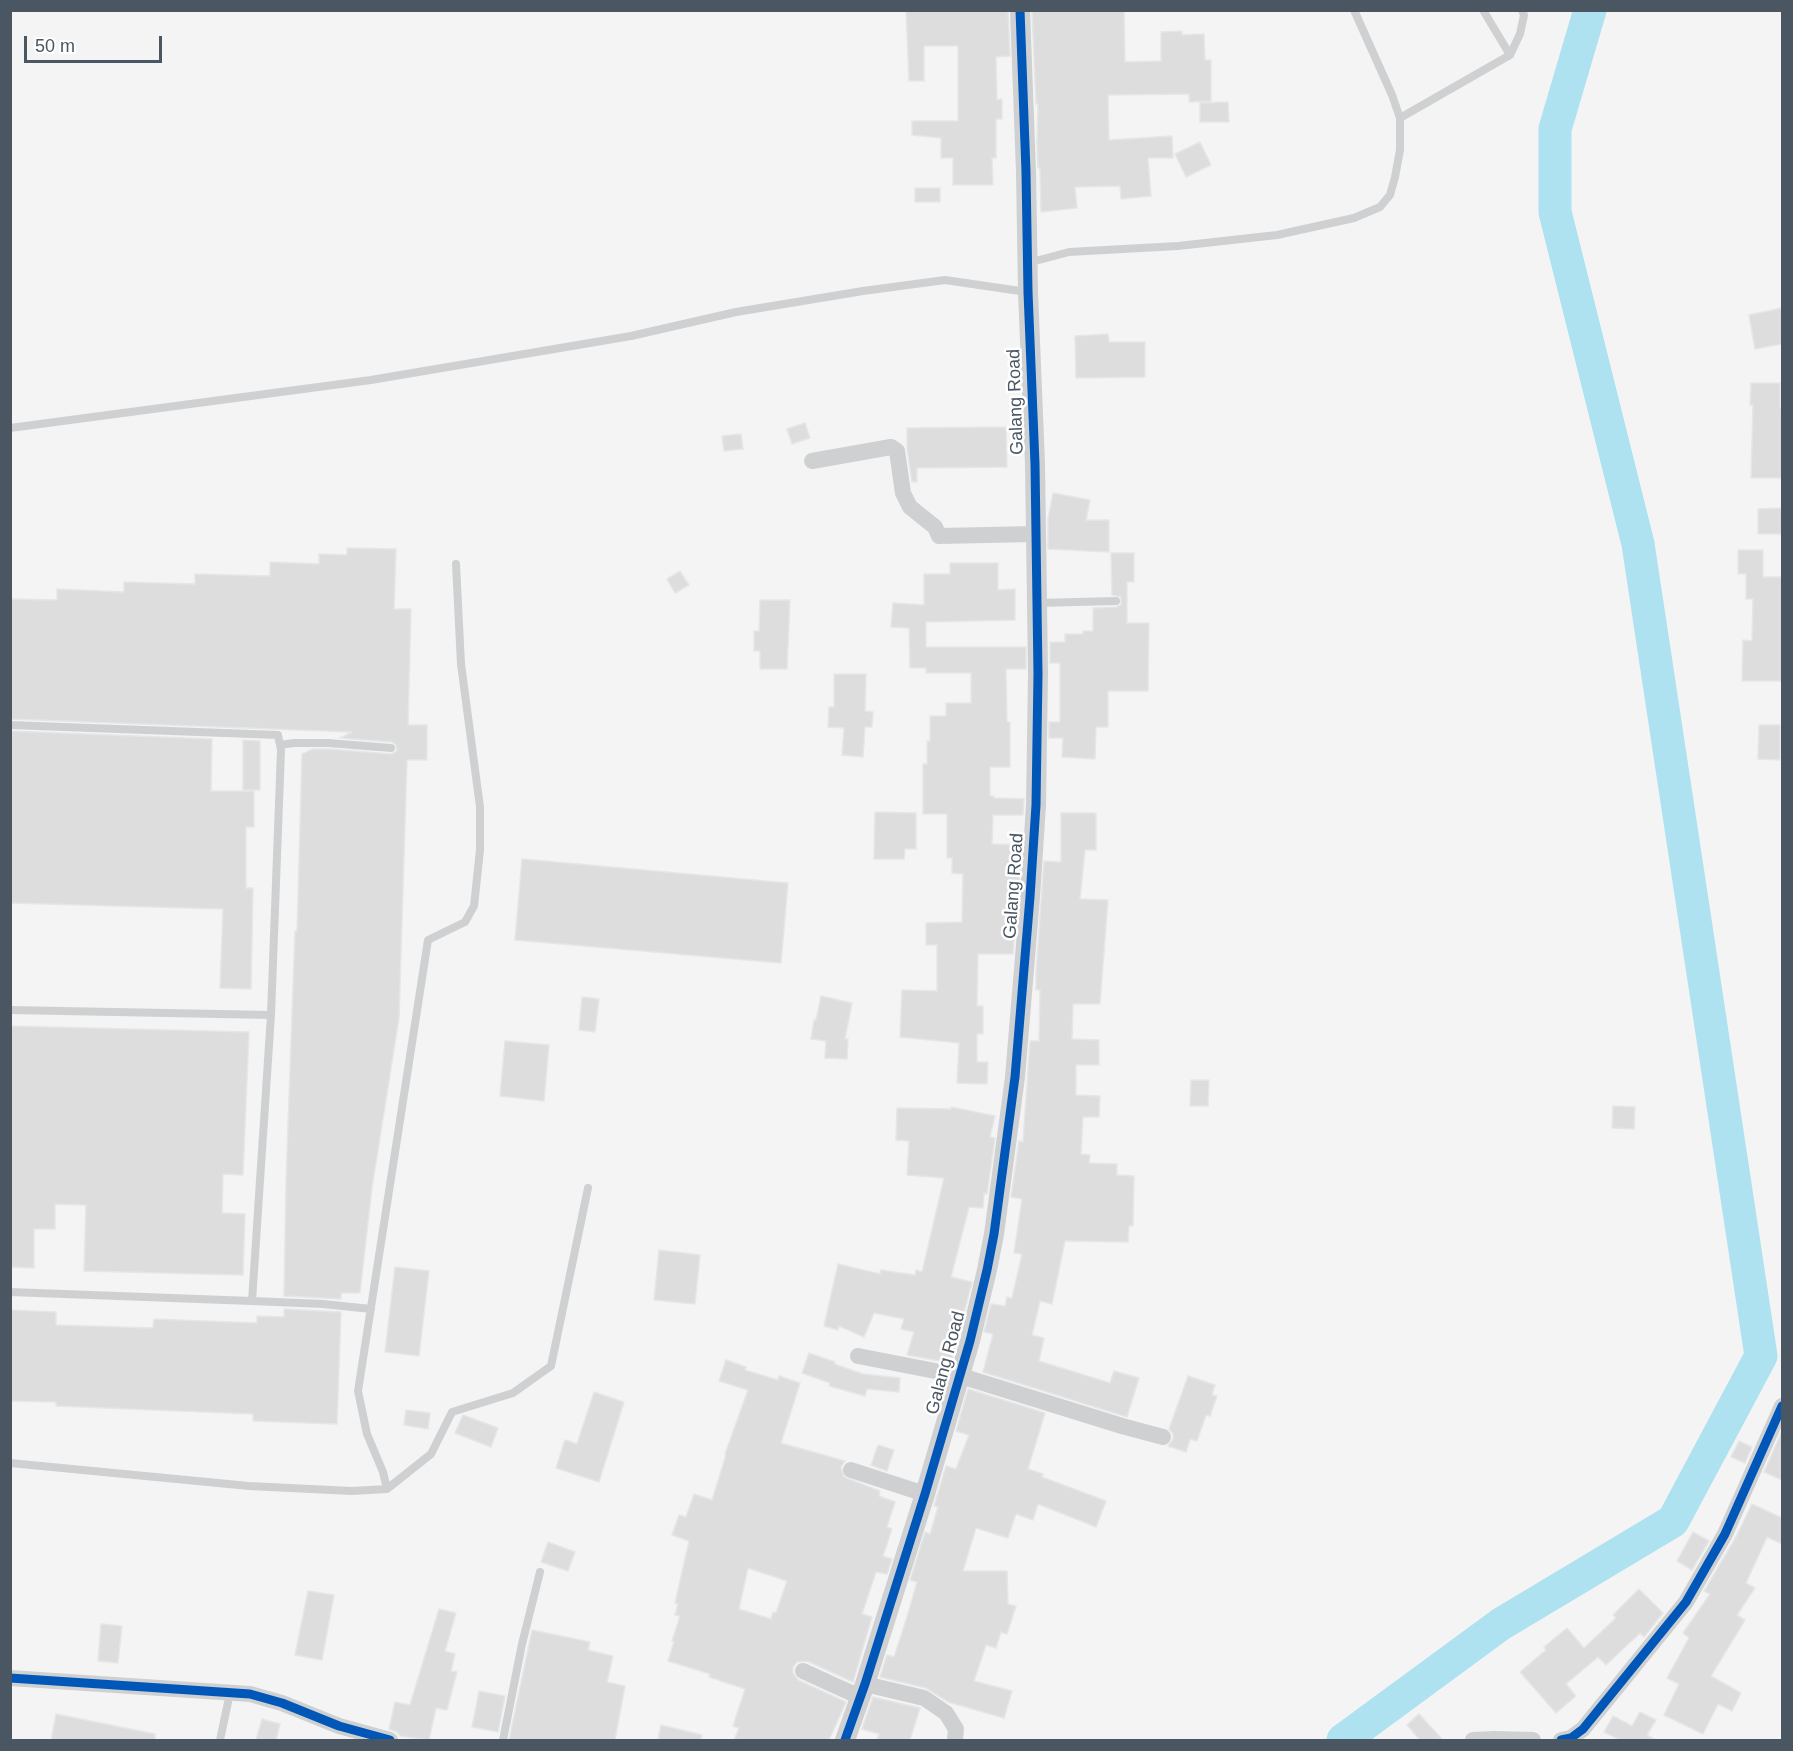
<!DOCTYPE html>
<style>
body{margin:0}
#map{position:relative;width:1793px;height:1751px;overflow:hidden;background:#f4f4f4;font-family:Helvetica,sans-serif}
canvas{display:block}
.frame{position:absolute;inset:0;border:12px solid #4a5661;pointer-events:none}
.scale{position:absolute;left:24px;top:36px;width:138px;height:27px;box-sizing:border-box;border:3px solid #4a5661;border-top:0;padding-left:8px;font-size:18px;line-height:21px;white-space:nowrap;color:#4a5661;-webkit-text-stroke:4px #fff;paint-order:stroke}
</style>
<div id="map">
<canvas width="1793" height="1751"></canvas>
<div class="frame"></div>
<div class="scale">50 m</div>
</div>
<script>
const c = document.querySelector('canvas').getContext('2d');
c.lineJoin = 'round';
function poly(rows) {
  const path = new Path2D();
  for (const r of rows) {
    path.moveTo(r[0], r[1]);
    for (let i = 2; i < r.length; i += 2) path.lineTo(r[i], r[i + 1]);
  }
  return path;
}
function strokePath(path, color, width, dash) {
  c.strokeStyle = color;
  c.lineWidth = width;
  c.lineCap = dash ? 'butt' : 'round';
  c.setLineDash(dash || []);
  c.stroke(path);
}
function fillPath(path, color) {
  c.fillStyle = color;
  c.fill(path, 'evenodd');
}
function drawText(font, color, halo, rows, align = 'center') {
  c.font = font + ' Helvetica,sans-serif';
  c.lineWidth = 5;
  c.setLineDash([]);
  c.textBaseline = 'middle';
  c.strokeStyle = halo;
  c.fillStyle = color;
  for (const [text, x, y, turn = 0] of rows) {
    c.save();
    c.translate(x, y);
    c.rotate((+turn || 0) * Math.PI / 180);
    c.textAlign = isNaN(turn) ? turn : align;
    if (halo) c.strokeText(text, 0, 0);
    c.fillText(text, 0, 0);
    c.restore();
  }
}
const river = poly([
 [1343,1740,1501,1624,1673,1521,1761,1356,1638,544,1555,212,1555,129,1590,10]
]);
const building = poly([
 [906,10,1008,10,1010,56,996,57,997,100,1002,99,1002,119,996,119,996,158,992,158,993,185,953,185,953,158,941,158,941,138,912,135,912,121,958,121,958,46,924,46,924,81,909,81,906,10],
 [1032,10,1124,10,1125,62,1161,61,1161,32,1182,31,1182,35,1204,34,1205,60,1211,60,1211,101,1189,102,1189,94,1108,95,1109,140,1172,136,1173,158,1148,158,1151,196,1121,199,1120,186,1075,187,1077,208,1041,212,1040,168,1038,168,1037,143,1038,104,1036,104,1032,10],
 [1228,102,1229,122,1200,122,1200,103,1228,102],
 [1200,142,1211,165,1186,177,1175,154,1200,142],
 [915,188,940,188,940,202,915,202,915,188],
 [1782,308,1782,344,1755,349,1749,315,1782,308],
 [1108,334,1109,342,1145,342,1145,377,1076,378,1075,336,1108,334],
 [1751,383,1780,383,1780,408,1782,408,1782,478,1751,478,1753,405,1750,405,1751,383],
 [805,423,810,438,792,444,787,429,805,423],
 [1006,427,1007,467,917,468,917,482,912,482,907,448,907,428,1006,427],
 [741,434,743,449,724,451,722,436,741,434],
 [1053,493,1090,500,1086,520,1109,520,1109,552,1048,549,1048,519,1053,493],
 [1782,508,1782,534,1758,534,1758,509,1782,508],
 [347,548,396,549,394,609,411,609,408,725,427,725,427,760,407,760,399,1018,372,1188,360,1293,341,1293,341,1299,284,1296,286,1181,295,931,297,931,302,754,313,749,328,749,391,754,397,751,396,745,392,742,340,738,352,732,10,719,10,599,57,600,57,589,124,592,124,582,195,584,195,574,270,576,270,562,319,564,319,554,347,555,347,548],
 [1738,550,1763,550,1763,577,1782,577,1782,681,1742,681,1743,640,1752,641,1753,599,1746,599,1746,574,1738,574,1738,550],
 [1111,553,1134,553,1134,582,1127,582,1127,623,1149,623,1148,691,1108,691,1108,727,1096,727,1095,759,1062,757,1063,738,1049,738,1049,722,1060,722,1060,663,1050,663,1050,642,1065,642,1065,634,1083,634,1083,631,1093,631,1093,608,1116,607,1121,605,1121,597,1112,595,1111,553],
 [950,563,998,563,998,590,1015,589,1015,620,926,622,926,647,1026,647,1026,669,1006,669,1007,722,1010,722,1010,767,990,767,990,796,994,796,994,798,1024,799,1023,815,993,815,992,844,1018,845,1017,857,1021,858,1013,954,978,954,977,1006,983,1006,983,1034,977,1034,977,1062,988,1062,987,1084,957,1083,959,1043,900,1037,902,990,937,991,937,945,926,945,926,923,962,922,963,874,952,873,952,858,947,858,947,814,923,814,923,764,927,764,927,741,930,741,930,716,946,716,946,703,971,703,971,673,926,673,926,668,910,668,909,628,891,627,893,603,924,605,924,574,950,574,950,563],
 [680,571,689,585,675,593,667,579,680,571],
 [760,600,790,600,787,669,760,669,760,651,754,651,754,631,759,631,760,600],
 [834,674,866,674,865,711,873,712,872,727,865,727,863,757,842,755,844,728,828,727,829,707,834,707,834,674],
 [1759,725,1780,725,1780,760,1758,759,1759,725],
 [10,731,212,739,211,791,254,791,254,827,246,827,246,888,253,888,251,989,220,988,223,909,10,903,10,731],
 [243,740,260,741,260,790,243,790,243,740],
 [875,812,916,813,916,849,905,849,904,859,874,859,875,812],
 [1061,813,1096,813,1096,850,1085,850,1080,899,1108,900,1100,1004,1073,1004,1072,1039,1099,1040,1099,1065,1076,1065,1076,1095,1100,1096,1099,1117,1083,1117,1081,1154,1090,1155,1089,1163,1117,1164,1117,1175,1134,1176,1133,1226,1129,1226,1128,1242,1065,1241,1052,1304,1040,1301,1032,1335,1044,1338,1039,1361,1110,1383,1114,1371,1139,1378,1127,1417,983,1372,993,1334,984,1332,991,1304,1005,1306,1007,1297,1012,1298,1022,1254,1014,1253,1022,1199,1011,1197,1019,1141,1023,1142,1030,1041,1039,1041,1040,990,1036,990,1036,973,1044,861,1061,862,1061,813],
 [522,859,788,883,781,963,515,940,522,859],
 [821,996,852,1003,845,1039,848,1039,847,1059,825,1058,826,1041,811,1039,814,1020,816,1020,821,996],
 [582,997,599,999,595,1032,579,1030,582,997],
 [10,1026,249,1032,243,1175,223,1174,222,1213,245,1214,243,1275,84,1271,86,1205,55,1204,55,1229,34,1229,34,1268,10,1267,10,1026],
 [505,1041,549,1045,544,1101,500,1096,505,1041],
 [1191,1080,1209,1080,1208,1106,1190,1106,1191,1080],
 [1613,1106,1635,1107,1634,1129,1612,1128,1613,1106],
 [951,1107,995,1116,990,1137,995,1138,987,1194,984,1193,983,1208,969,1207,951,1277,972,1282,951,1363,907,1355,914,1332,901,1329,904,1319,874,1313,864,1337,839,1326,838,1330,824,1326,838,1264,880,1274,881,1270,915,1275,916,1270,922,1272,944,1178,907,1175,909,1141,896,1140,897,1108,951,1109,951,1107],
 [659,1250,700,1255,695,1304,654,1300,659,1250],
 [395,1267,429,1271,419,1356,385,1352,395,1267],
 [284,1309,341,1312,337,1424,253,1421,253,1414,56,1406,56,1402,10,1401,10,1310,56,1312,56,1325,153,1328,154,1319,257,1323,257,1316,284,1317,284,1309],
 [809,1353,835,1362,834,1364,863,1374,900,1378,899,1392,867,1389,865,1396,829,1386,830,1383,802,1373,809,1353],
 [726,1360,746,1367,745,1370,778,1380,779,1376,800,1383,781,1443,845,1461,841,1467,844,1477,880,1491,879,1496,895,1502,887,1527,892,1529,883,1556,892,1559,887,1574,876,1572,862,1614,872,1617,853,1682,807,1661,797,1662,793,1667,793,1673,798,1680,846,1702,829,1740,734,1740,739,1728,733,1726,745,1689,709,1677,710,1674,668,1661,674,1642,672,1641,680,1616,675,1615,678,1604,675,1603,689,1541,672,1535,679,1515,686,1517,694,1494,712,1500,726,1455,725,1454,748,1390,719,1381,726,1360],
 [748,1568,787,1581,776,1613,773,1612,771,1619,739,1609,748,1568],
 [1188,1376,1215,1385,1212,1395,1217,1396,1210,1416,1206,1415,1197,1441,1190,1439,1186,1452,1168,1446,1173,1439,1173,1434,1169,1429,1188,1376],
 [968,1389,1045,1413,1028,1469,1043,1474,1042,1477,1106,1501,1096,1527,1038,1504,1033,1520,1016,1514,1008,1538,976,1528,963,1571,1007,1571,1008,1604,1016,1606,1007,1634,1001,1632,996,1648,986,1645,974,1681,1012,1691,1004,1718,948,1702,926,1688,880,1677,887,1655,894,1657,907,1617,917,1582,910,1580,925,1532,930,1534,938,1507,934,1506,946,1466,956,1469,969,1435,956,1431,968,1389],
 [594,1392,624,1402,599,1482,556,1468,565,1440,577,1444,594,1392],
 [406,1410,430,1413,428,1429,404,1425,406,1410],
 [463,1415,498,1428,491,1447,455,1433,463,1415],
 [1782,1431,1782,1480,1764,1472,1782,1431],
 [1739,1441,1752,1447,1745,1463,1731,1457,1739,1441],
 [878,1445,894,1450,887,1471,871,1465,878,1445],
 [1752,1504,1782,1518,1782,1544,1767,1537,1746,1583,1755,1588,1737,1615,1745,1620,1711,1676,1741,1693,1732,1711,1718,1704,1703,1734,1664,1715,1679,1684,1667,1678,1689,1638,1683,1633,1710,1594,1704,1591,1736,1537,1752,1504],
 [1693,1532,1709,1541,1692,1570,1677,1561,1693,1532],
 [548,1542,575,1552,568,1571,541,1562,548,1542],
 [1639,1589,1663,1613,1644,1637,1640,1633,1606,1665,1598,1657,1566,1684,1576,1696,1556,1713,1520,1672,1546,1650,1544,1647,1567,1628,1584,1648,1616,1618,1613,1615,1639,1589],
 [308,1591,334,1595,322,1660,295,1655,308,1591],
 [439,1609,456,1613,445,1651,455,1654,451,1671,457,1672,447,1710,436,1708,429,1740,400,1736,397,1732,389,1729,395,1702,410,1705,439,1609],
 [101,1624,122,1626,118,1663,98,1661,101,1624],
 [532,1630,590,1642,588,1650,613,1656,607,1682,625,1686,615,1740,509,1740,532,1630],
 [479,1691,505,1696,498,1732,472,1727,479,1691],
 [873,1697,920,1708,910,1740,877,1740,879,1734,862,1729,873,1697],
 [1640,1712,1656,1720,1647,1735,1656,1740,1620,1740,1604,1732,1613,1716,1632,1726,1640,1712],
 [56,1714,155,1734,155,1740,51,1740,56,1714],
 [1419,1714,1443,1740,1420,1740,1407,1725,1419,1714],
 [262,1719,280,1724,276,1740,256,1740,262,1719],
 [661,1725,702,1735,701,1740,658,1740,661,1725]
]);
const service = poly([
 [1483,10,1510,55],
 [1400,118,1510,55,1520,34,1524,15,1522,10],
 [1028,263,1069,252,1178,246,1277,235,1354,218,1380,207,1390,195,1395,177,1400,150,1400,118,1392,95,1354,10],
 [10,428,371,380,631,336,736,312,863,291,945,280,1027,292],
 [1037,603,1116,601],
 [10,725,278,735,281,750,271,1015,252,1301,10,1292],
 [280,745,294,743,328,743,391,748],
 [10,1010,271,1015],
 [252,1301,323,1304,371,1309],
 [10,1463,249,1486,352,1491,387,1489,431,1454,452,1412,513,1393,551,1366,588,1188],
 [387,1489,383,1472,367,1434,358,1391,428,940,465,922,474,906,480,850,480,807,461,664,456,564],
 [220,1740,230,1693],
 [503,1740,522,1644,540,1572]
]);
const minor = poly([
 [812,461,891,447,897,451,903,493,910,507,935,527,939,536,1035,534],
 [858,1356,961,1376,1122,1426,1163,1437],
 [851,1470,925,1494],
 [803,1671,860,1697],
 [10,1678,250,1694,282,1703,339,1726,390,1740],
 [865,1684,924,1698,946,1713,956,1729,955,1740],
 [1473,1740,1494,1739,1533,1740],
 [1561,1740,1571,1738,1583,1729,1686,1602,1725,1534,1782,1406]
]);
const tertiary = poly([
 [845,1740,865,1684,925,1494,970,1341,987,1270,994,1234,1015,1077,1030,897,1036,805,1038,674,1035,464,1028,292,1026,172,1020,10]
]);
const cycleway = poly([
 [10,1678,250,1694,282,1703,339,1726,390,1740],
 [845,1740,865,1684,925,1494,970,1341,987,1270,994,1234,1015,1077,1030,897,1036,805,1038,674,1035,464,1028,292,1026,172,1020,10],
 [1561,1740,1571,1738,1583,1729,1686,1602,1725,1534,1782,1406]
]);
const streetNames = [
 ["Galang Road",1016,402,-92],
 ["Galang Road",1014,886,-86],
 ["Galang Road",946,1363,-75]
];
strokePath(river, '#aee2f0', 33);
fillPath(building, '#ddddde');
strokePath(building, '#e5e6e7', 1.5);
strokePath(service, '#ced0d2', 8);
strokePath(minor, '#ced0d2', 16);
strokePath(tertiary, '#ced0d2', 20);
strokePath(cycleway, '#0057b8', 9);
drawText('18px', '#4a5661', '#fff', streetNames);
</script>
